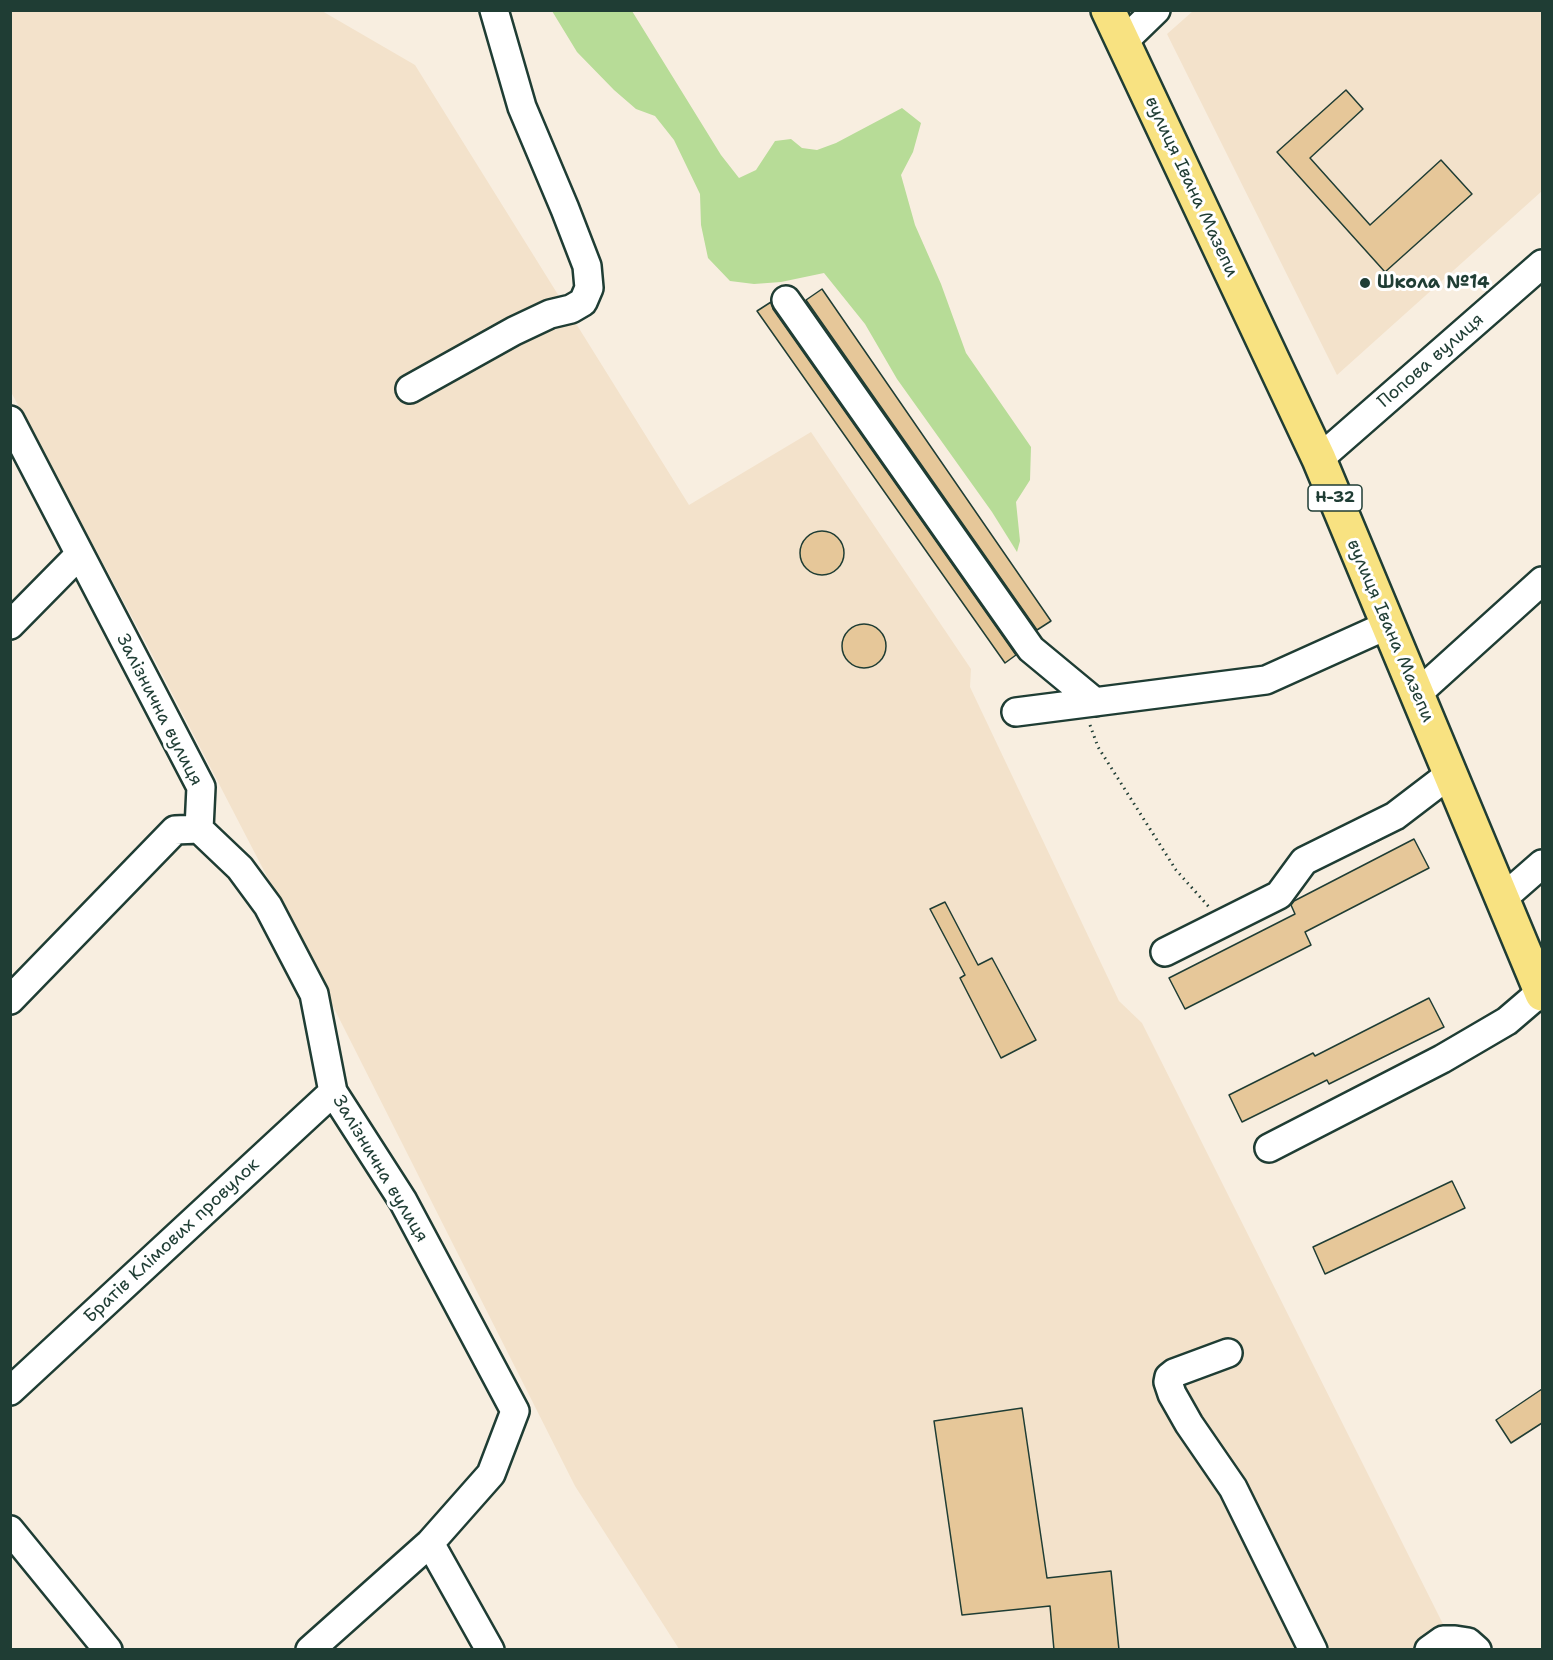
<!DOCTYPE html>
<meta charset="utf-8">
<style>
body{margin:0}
#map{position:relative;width:1553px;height:1660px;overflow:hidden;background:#f8eee0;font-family:"Shantell Sans",sans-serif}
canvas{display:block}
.frame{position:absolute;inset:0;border:12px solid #1f3d34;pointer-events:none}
</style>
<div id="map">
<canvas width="1553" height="1660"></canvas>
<div class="frame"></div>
</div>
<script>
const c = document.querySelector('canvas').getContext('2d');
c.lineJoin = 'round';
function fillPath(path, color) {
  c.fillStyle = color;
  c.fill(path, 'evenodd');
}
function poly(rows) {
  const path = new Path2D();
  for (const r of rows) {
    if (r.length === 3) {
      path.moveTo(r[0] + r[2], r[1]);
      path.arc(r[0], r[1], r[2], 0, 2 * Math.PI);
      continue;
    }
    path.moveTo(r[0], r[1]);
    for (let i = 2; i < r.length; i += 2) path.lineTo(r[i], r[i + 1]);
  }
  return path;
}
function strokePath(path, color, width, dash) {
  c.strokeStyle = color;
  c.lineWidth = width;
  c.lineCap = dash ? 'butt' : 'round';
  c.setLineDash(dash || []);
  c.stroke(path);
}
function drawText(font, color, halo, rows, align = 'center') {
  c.font = font + ' "Shantell Sans",sans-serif';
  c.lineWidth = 6;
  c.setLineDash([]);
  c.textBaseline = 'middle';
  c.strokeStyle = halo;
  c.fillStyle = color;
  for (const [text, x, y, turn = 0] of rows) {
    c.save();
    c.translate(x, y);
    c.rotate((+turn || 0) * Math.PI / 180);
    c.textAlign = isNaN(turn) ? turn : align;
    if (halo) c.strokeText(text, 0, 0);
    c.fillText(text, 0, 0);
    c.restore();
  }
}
const built = poly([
 [10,11,322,11,415,65,689,505,811,432,971,669,970,687,1119,1001,1142,1023,1446,1630,1444,1649,679,1649,575,1486,288,917,147,645,11,392],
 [1193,11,1542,11,1542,191,1337,375,1167,34]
]);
const green = poly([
 [552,11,632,11,721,155,739,178,756,170,775,141,791,139,802,148,817,150,836,143,902,108,921,123,913,152,901,175,915,225,941,284,966,353,1031,447,1030,480,1016,502,1020,541,1017,552,992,512,897,379,865,324,824,273,781,282,754,284,730,281,708,258,701,225,700,194,674,140,655,116,636,109,614,90,577,52]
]);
const building = poly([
 [1346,90,1363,109,1310,158,1370,225,1441,160,1472,194,1385,272,1277,152,1346,90],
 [822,289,1051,621,1037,630,806,300,822,289],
 [771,302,773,309,1016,655,1005,663,757,311,771,302],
 [822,553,22],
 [864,646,22],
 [1414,839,1429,868,1305,932,1311,945,1185,1009,1169,978,1295,914,1291,905,1294,901,1414,839],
 [945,902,978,965,992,958,1036,1040,1001,1058,960,978,965,975,930,909,945,902],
 [1429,998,1444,1027,1329,1084,1327,1080,1242,1122,1229,1095,1313,1053,1315,1056,1429,998],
 [1452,1181,1465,1208,1325,1274,1313,1247,1452,1181],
 [1542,1389,1542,1423,1511,1443,1496,1420,1542,1389],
 [1022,1408,1047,1578,1111,1571,1119,1650,1054,1650,1050,1606,962,1615,934,1421,1022,1408]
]);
const path = poly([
 [1090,725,1098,747,1176,870,1209,907]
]);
const minor = poly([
 [1123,42,1156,10],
 [786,300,1031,649,1095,702],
 [410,389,514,331,550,314,571,309,583,302,589,288,587,266,565,209,522,107,494,10],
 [10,420,201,787,199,829,240,868,268,906,314,994,333,1092,403,1201,515,1411,491,1474,430,1543,310,1650],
 [1319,459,1542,264],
 [10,625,79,555],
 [1417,694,1542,581],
 [1016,712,1266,680,1388,625],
 [1502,899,1542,864],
 [1165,952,1279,895,1304,861,1395,816,1450,774],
 [10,1000,175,830,199,829],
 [1269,1148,1442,1059,1507,1021,1542,991],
 [1228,1353,1174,1373,1169,1377,1168,1382,1172,1394,1189,1424,1233,1488,1313,1650],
 [10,1391,333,1092],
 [10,1530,108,1650],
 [430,1543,490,1650],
 [1429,1650,1443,1640,1455,1640,1468,1642,1477,1650]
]);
const major = poly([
 [1108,10,1319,459,1542,994]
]);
const markers = [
 [1365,283,6,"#1f3d34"]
];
const shields = [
 [1335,498,54]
];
const shieldNames = [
 ["Н-32",1335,498]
];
const streetNames = [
 ["вулиця Івана Мазепи",1191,187,65],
 ["Попова вулиця",1431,361,-41],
 ["вулиця Івана Мазепи",1390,631,67],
 ["Залізнична вулиця",159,710,63],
 ["Залізнична вулиця",380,1169,59],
 ["Братів Клімових провулок",172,1241,-43]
];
const poiNames = [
 ["Школа №14",1377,283]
];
fillPath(built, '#f3e2cb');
fillPath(green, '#b7dc97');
fillPath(building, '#e6c799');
strokePath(building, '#1f3d34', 1.5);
strokePath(minor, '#1f3d34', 32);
strokePath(major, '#1f3d34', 38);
strokePath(path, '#1f3d34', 3, [1.5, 4.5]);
strokePath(minor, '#fff', 27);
strokePath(major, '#f8e281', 33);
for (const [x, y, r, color] of markers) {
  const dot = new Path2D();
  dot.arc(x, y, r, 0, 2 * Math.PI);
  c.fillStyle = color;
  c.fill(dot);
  strokePath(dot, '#fff', 2);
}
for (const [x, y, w] of shields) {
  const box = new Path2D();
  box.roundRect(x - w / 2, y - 13, w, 26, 4.5);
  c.fillStyle = '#fff';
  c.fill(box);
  strokePath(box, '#1f3d34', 1.5);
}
drawText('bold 16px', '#1f3d34', null, shieldNames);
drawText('18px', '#1f3d34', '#fff', streetNames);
drawText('bold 18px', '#1f3d34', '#fff', poiNames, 'left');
</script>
